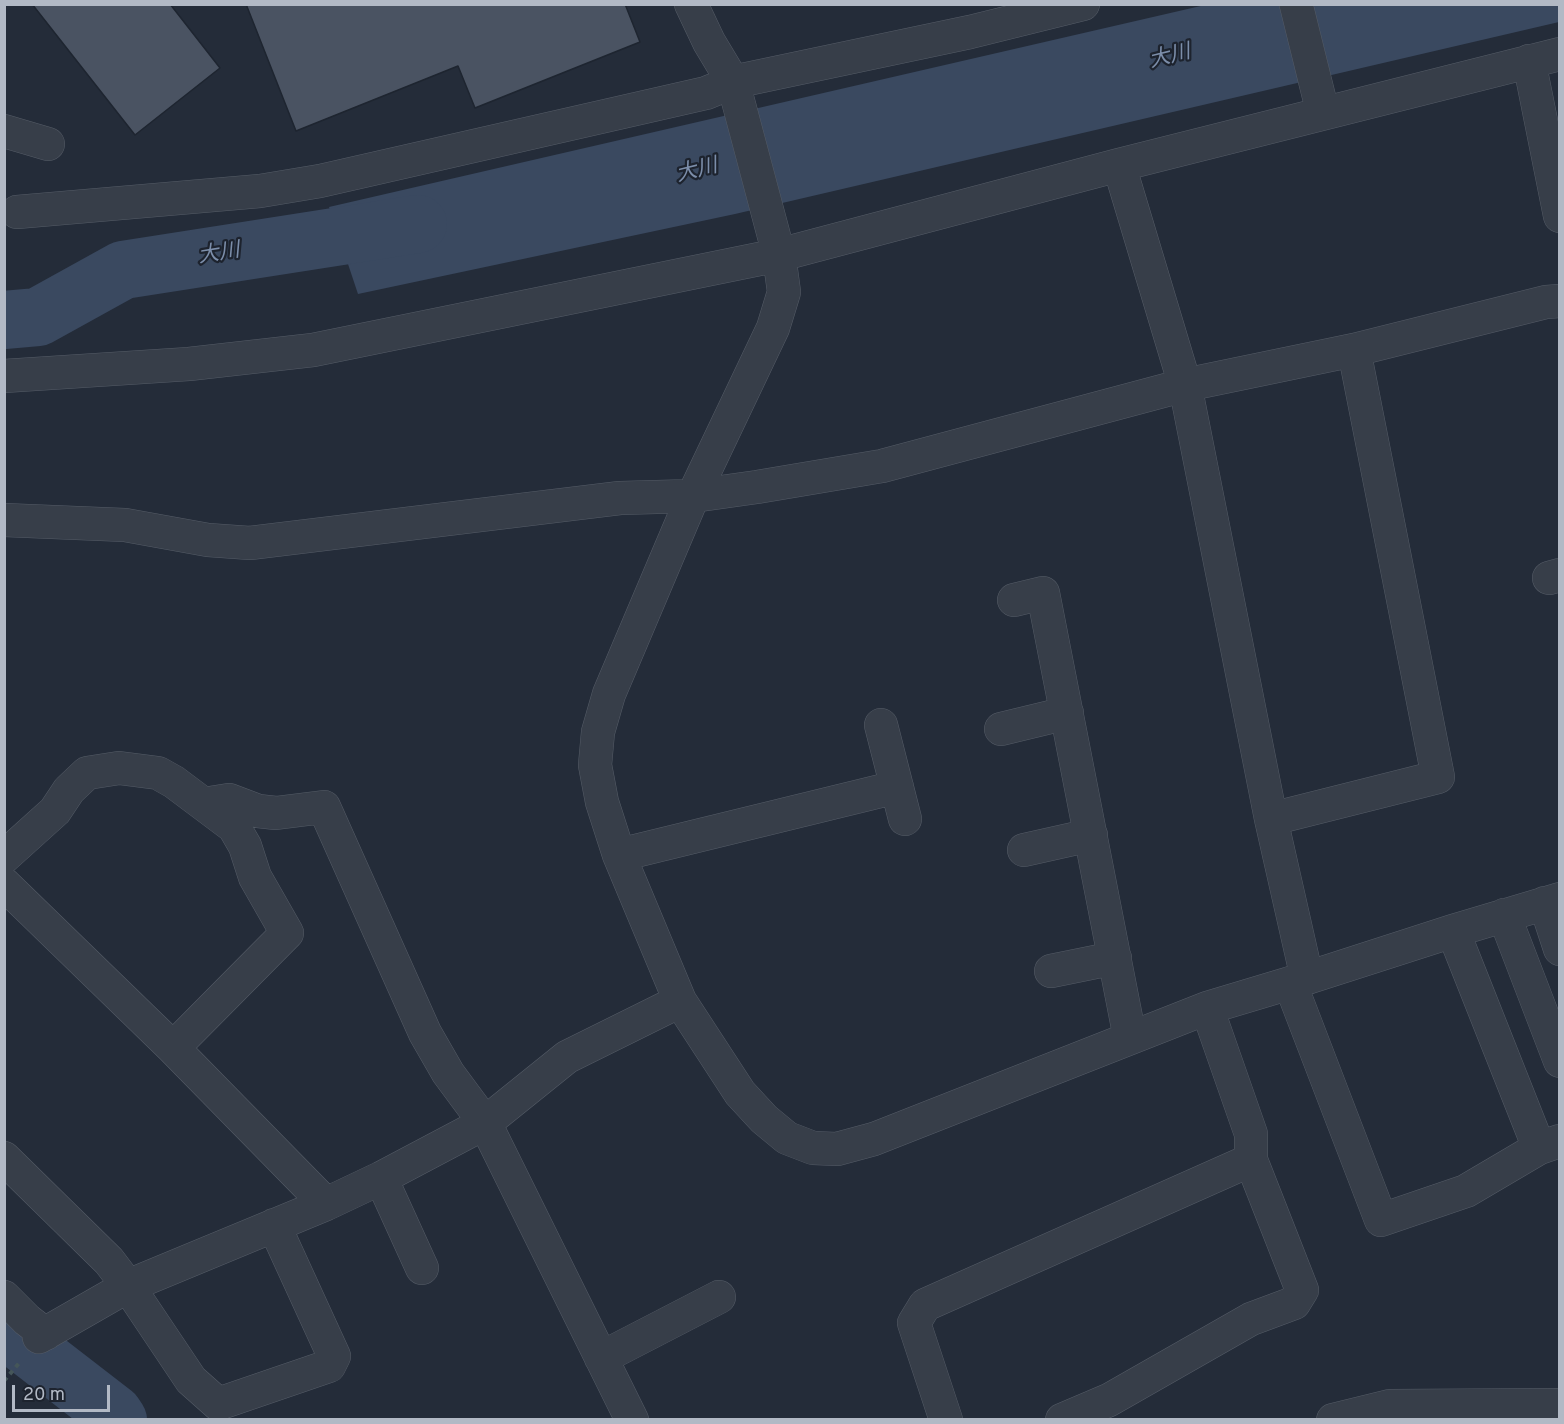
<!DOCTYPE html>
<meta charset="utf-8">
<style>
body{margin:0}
#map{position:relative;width:1564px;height:1424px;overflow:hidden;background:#242c39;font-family:Overpass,sans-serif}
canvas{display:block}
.frame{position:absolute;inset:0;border:6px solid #b2b9c5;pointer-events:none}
.scale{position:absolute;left:12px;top:1385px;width:98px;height:27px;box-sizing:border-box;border:3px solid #b2b9c5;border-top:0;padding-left:8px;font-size:18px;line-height:21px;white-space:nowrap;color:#b2b9c5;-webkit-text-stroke:4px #1d232e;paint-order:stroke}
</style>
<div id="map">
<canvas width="1564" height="1424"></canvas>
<div class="frame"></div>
<div class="scale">20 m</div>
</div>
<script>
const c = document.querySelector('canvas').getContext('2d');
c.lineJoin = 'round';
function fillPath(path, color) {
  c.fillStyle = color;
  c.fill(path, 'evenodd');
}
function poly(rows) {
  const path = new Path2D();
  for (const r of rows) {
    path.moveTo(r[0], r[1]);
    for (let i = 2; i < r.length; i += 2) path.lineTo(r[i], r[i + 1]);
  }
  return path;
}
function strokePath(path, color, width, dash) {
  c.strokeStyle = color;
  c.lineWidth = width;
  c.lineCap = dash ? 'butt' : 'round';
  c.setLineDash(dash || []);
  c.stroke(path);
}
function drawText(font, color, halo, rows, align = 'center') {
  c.font = font + ' Overpass,"Noto Sans JP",sans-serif';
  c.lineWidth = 4.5;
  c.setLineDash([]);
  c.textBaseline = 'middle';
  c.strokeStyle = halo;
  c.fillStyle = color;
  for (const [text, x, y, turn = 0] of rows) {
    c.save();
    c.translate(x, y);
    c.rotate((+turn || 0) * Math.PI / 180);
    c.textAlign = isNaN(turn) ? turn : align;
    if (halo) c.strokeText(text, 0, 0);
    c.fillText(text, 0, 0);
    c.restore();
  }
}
const water = poly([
 [1205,5,1559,5,1559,22,735,214,358,294,329,207]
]);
const river = poly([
 [4,320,38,317,123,270,418,224],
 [4,1329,114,1414,118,1420]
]);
const building = poly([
 [32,4,170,4,220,68,135,135,32,4],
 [246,4,625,4,640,42,475,108,458,66,296,131,246,4]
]);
const path = poly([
 [4,1381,20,1362]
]);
const minor = poly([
 [691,4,709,42,733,82,779,255,784,292,773,328,693,496,609,694,598,732,595,765,602,802,619,855,680,1001,740,1093,764,1119,787,1138,813,1148,837,1149,874,1139,1207,1008,1307,978,1453,931,1560,899],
 [1296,4,1323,113],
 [1529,61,1560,216],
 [4,131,48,144],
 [1119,165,1185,385,1271,819,1307,978],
 [17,212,260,191,320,181,706,93,733,82,970,32,1083,4],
 [4,376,189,364,313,350,779,255,1119,165,1560,54],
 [4,520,125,525,208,540,250,543,620,498,693,496,757,487,882,466,1185,385,1354,350,1546,302,1560,301],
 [1549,578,1560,575],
 [1014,600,1043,593,1130,1038],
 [881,725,905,819],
 [1001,729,1067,713],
 [204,804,229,800,258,811,276,813,324,807,425,1033,448,1073,485,1123,632,1420],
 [1271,819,1438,777,1354,350],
 [1024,850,1091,835],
 [619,855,897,787],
 [4,857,55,811,69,790,87,773,119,768,158,773,174,782,234,827,245,846,255,877,287,933,173,1048],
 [4,884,173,1048,326,1204],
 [1545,903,1560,949],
 [1504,915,1560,1061],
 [1453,931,1539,1148,1560,1141],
 [1051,971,1115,958],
 [1290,983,1381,1220,1466,1191,1539,1148],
 [4,1158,109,1261,128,1286,326,1204,381,1178,485,1123,567,1057,680,1001],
 [381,1178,422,1268],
 [4,1297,27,1320,45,1334],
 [39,1337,128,1286,191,1380,218,1404,329,1366,334,1356,274,1225],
 [601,1358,719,1297],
 [946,1420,914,1323,925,1305,1251,1160],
 [1062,1420,1109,1400,1251,1319,1294,1303,1302,1290,1251,1160,1251,1134,1207,1008],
 [1333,1420,1390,1406,1560,1405]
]);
const waterNames = [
 ["大川",1170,58,-14],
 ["大川",697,172,-14],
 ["大川",219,255,-9]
];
fillPath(water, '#3a4960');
strokePath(river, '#3a4960', 58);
fillPath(building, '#4a5362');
strokePath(building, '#1e2530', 1.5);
strokePath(minor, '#555c67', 34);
strokePath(path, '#455659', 4, [4.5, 4.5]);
strokePath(minor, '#373e49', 33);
drawText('italic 21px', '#7c8eaa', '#1d232e', waterNames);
</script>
